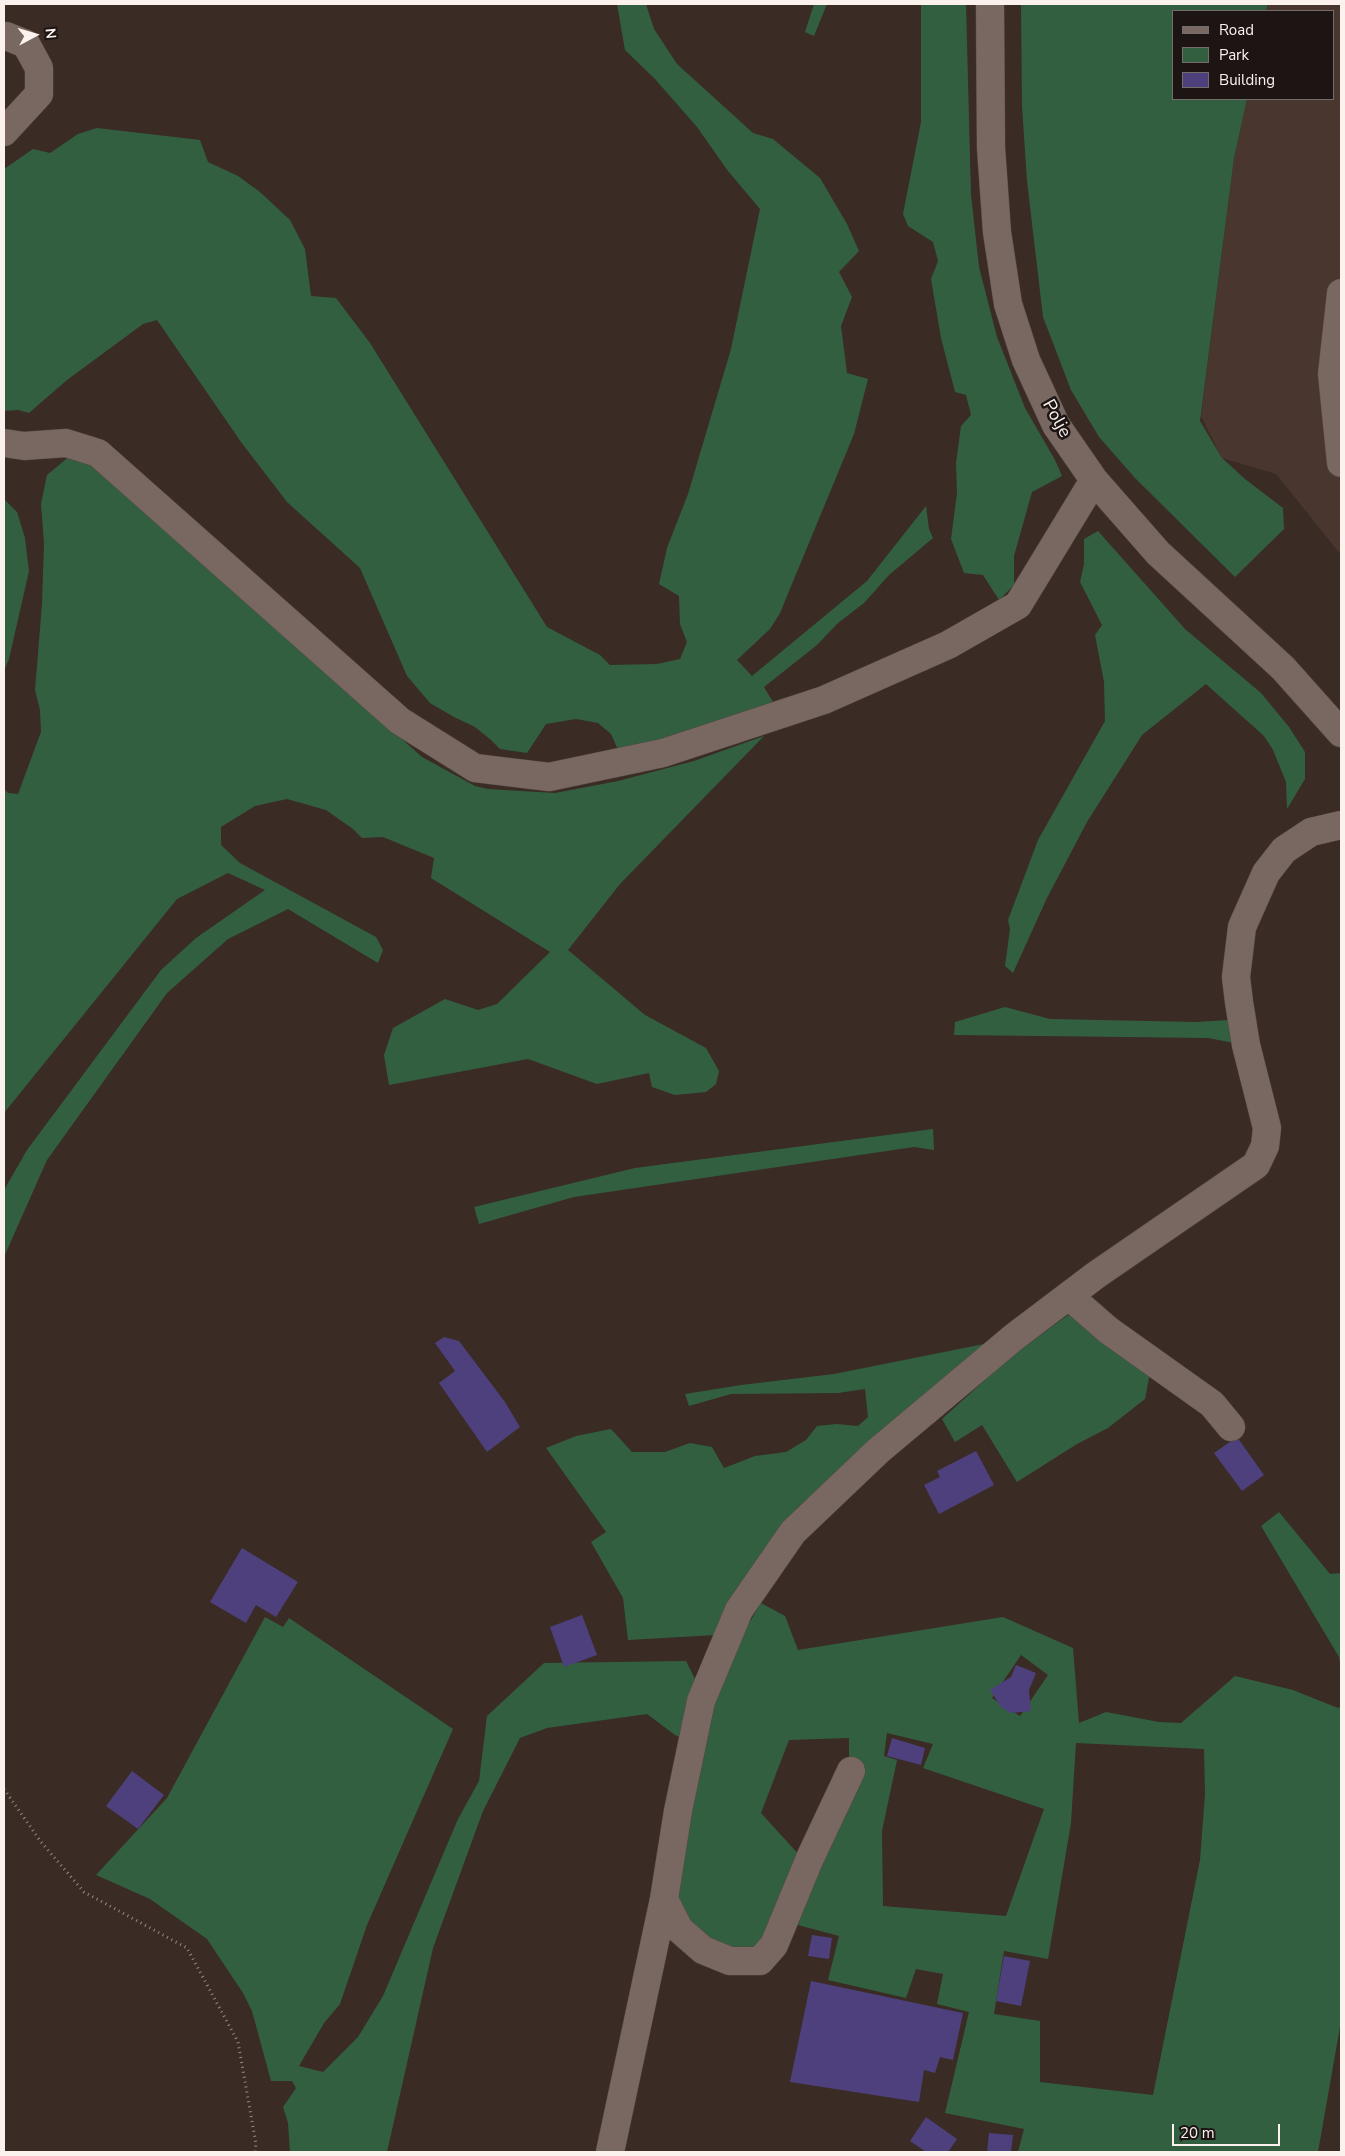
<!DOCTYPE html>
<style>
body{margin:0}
#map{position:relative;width:1345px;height:2156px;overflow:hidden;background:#3a2b25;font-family:"Nunito Sans",sans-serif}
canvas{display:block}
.frame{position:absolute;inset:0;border:5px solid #fbf1ed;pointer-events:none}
.legend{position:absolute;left:1172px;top:10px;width:162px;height:90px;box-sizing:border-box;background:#1c1513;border:1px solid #756d6a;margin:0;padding:6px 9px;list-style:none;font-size:15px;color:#fbf1ed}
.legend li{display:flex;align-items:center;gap:10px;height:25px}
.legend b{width:25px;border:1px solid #756d6a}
.north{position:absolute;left:10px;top:10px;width:50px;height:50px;-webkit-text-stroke:4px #1c1513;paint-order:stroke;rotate:84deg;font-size:14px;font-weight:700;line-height:20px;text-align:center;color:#fbf1ed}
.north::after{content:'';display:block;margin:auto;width:18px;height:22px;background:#fbf1ed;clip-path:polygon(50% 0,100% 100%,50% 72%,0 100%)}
.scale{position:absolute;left:1172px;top:2124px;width:108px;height:22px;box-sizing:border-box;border:2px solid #fbf1ed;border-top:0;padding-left:6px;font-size:15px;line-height:18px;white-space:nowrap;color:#fbf1ed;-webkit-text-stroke:4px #1c1513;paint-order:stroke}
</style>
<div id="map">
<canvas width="1345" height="2156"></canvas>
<div class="frame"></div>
<ul class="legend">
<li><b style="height:6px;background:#796861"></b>Road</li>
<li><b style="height:14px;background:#335f41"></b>Park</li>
<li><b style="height:14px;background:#4d407d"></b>Building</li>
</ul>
<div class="north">N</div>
<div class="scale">20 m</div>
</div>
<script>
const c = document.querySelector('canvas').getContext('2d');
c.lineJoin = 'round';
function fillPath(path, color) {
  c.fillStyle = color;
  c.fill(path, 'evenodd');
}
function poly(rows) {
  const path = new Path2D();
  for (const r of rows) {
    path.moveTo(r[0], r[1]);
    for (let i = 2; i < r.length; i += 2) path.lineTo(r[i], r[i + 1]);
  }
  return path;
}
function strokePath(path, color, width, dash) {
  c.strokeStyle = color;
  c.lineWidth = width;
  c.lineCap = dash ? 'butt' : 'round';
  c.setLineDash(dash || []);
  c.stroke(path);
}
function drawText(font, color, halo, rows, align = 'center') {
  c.font = font + ' "Nunito Sans",sans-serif';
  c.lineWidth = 5;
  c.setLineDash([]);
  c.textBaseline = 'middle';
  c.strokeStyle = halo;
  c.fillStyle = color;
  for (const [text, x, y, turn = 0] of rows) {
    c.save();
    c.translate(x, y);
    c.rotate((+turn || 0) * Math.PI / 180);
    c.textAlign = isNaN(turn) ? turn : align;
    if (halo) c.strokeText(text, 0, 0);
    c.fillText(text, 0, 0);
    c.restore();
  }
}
const medical = poly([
 [1268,4,1341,4,1341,555,1276,474,1222,458,1201,416,1234,158,1247,99,1334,99,1334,11,1266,11]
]);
const green = poly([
 [617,4,646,4,654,29,677,64,753,133,773,139,820,178,847,224,859,251,839,272,852,297,841,326,847,373,868,379,854,434,780,613,770,629,737,660,752,676,867,581,926,506,929,529,933,538,889,575,864,603,838,623,817,645,764,687,773,702,706,726,619,752,611,734,598,723,576,719,546,724,527,753,500,749,491,740,475,727,454,717,430,703,407,676,360,568,287,502,241,442,157,320,143,324,67,380,29,413,18,410,4,411,4,169,33,149,50,153,78,134,97,128,200,140,208,162,238,176,260,192,290,220,305,249,311,296,336,298,370,343,547,627,600,655,610,665,657,664,680,659,687,642,680,624,679,596,659,584,667,548,688,494,731,349,760,209,728,171,697,127,655,79,625,50],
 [814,4,827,4,814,36,805,32],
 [921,4,966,4,971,195,979,267,997,337,1025,408,1055,460,1062,476,1032,492,1014,556,1014,585,999,600,983,575,964,573,951,539,957,493,956,463,961,426,971,415,966,395,955,392,941,338,931,279,938,261,933,242,908,226,903,214,921,122],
 [1021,4,1268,4,1266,11,1174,11,1174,99,1247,99,1234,158,1200,421,1222,458,1245,479,1283,508,1284,529,1235,577,1135,478,1099,437,1071,390,1043,317,1027,181,1022,106],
 [77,450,237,591,422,757,475,786,488,789,555,793,618,781,694,761,764,736,620,884,568,950,645,1015,706,1048,719,1071,716,1084,706,1092,675,1095,652,1087,649,1073,597,1084,528,1059,389,1085,384,1055,393,1028,445,999,478,1010,497,1004,550,952,431,878,434,858,383,837,362,838,353,829,326,810,287,799,255,806,221,827,221,845,240,863,376,937,383,950,378,963,288,909,228,939,167,993,47,1160,4,1257,4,1190,27,1150,161,970,196,938,265,890,228,873,177,899,4,1113,4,789,8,793,18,794,41,732,40,710,35,690,42,604,44,543,41,504,47,475],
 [4,499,17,512,25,538,29,571,9,659,4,671],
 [1098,531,1185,629,1261,693,1289,727,1305,752,1305,779,1287,809,1286,782,1273,750,1264,736,1206,684,1142,735,1087,822,1047,898,1013,973,1005,966,1010,929,1008,920,1038,840,1105,721,1104,682,1095,635,1102,625,1080,582,1084,564,1084,539],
 [1005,1007,1050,1019,1196,1022,1229,1020,1234,1043,1208,1038,954,1035,955,1022],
 [933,1129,934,1150,914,1147,574,1197,479,1224,474,1207,635,1168],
 [1072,1312,1150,1373,1145,1399,1108,1428,1077,1444,1017,1482,982,1425,955,1442,942,1419,1008,1359],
 [989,1343,949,1377,924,1395,797,1508,754,1569,716,1635,628,1640,623,1598,591,1542,606,1532,546,1448,576,1436,611,1429,632,1452,665,1452,690,1443,712,1447,724,1468,755,1456,786,1452,806,1440,817,1426,837,1424,858,1426,868,1417,865,1389,838,1393,731,1394,689,1406,685,1394,741,1385,834,1374],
 [1279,1512,1330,1574,1341,1573,1341,1671,1339,1657,1261,1526],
 [761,1603,785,1616,798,1650,1003,1617,1073,1648,1079,1723,1106,1712,1159,1722,1181,1723,1235,1676,1293,1690,1338,1708,1341,1706,1341,2021,1318,2152,1018,2152,1024,2129,945,2113,969,2012,937,2004,943,1974,916,1969,906,1998,828,1980,839,1936,798,1925,825,1847,865,1767,849,1761,849,1738,789,1740,761,1813,802,1858,775,1925,751,1956,726,1952,687,1924,672,1888,711,1701,736,1645],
 [1021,1655,1048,1675,1020,1716,992,1698],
 [887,1733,933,1744,923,1768,1044,1809,1006,1916,883,1906,882,1831,897,1760,884,1756],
 [1076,1743,1204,1749,1205,1794,1200,1860,1153,2095,1040,2082,1040,2021,994,2014,1004,1951,1048,1959,1071,1823],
 [265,1617,283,1627,289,1618,453,1729,367,1925,340,2004,324,2023,299,2066,323,2072,358,2037,383,1996,458,1819,479,1781,487,1716,544,1663,686,1661,697,1683,686,1740,675,1735,647,1714,547,1728,520,1738,483,1811,433,1948,387,2152,290,2152,288,2123,283,2107,296,2088,292,2081,271,2081,252,2011,243,1993,207,1939,150,1899,96,1875,167,1798]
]);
const building = poly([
 [444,1337,459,1341,505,1402,520,1427,487,1452,439,1383,455,1371,435,1343],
 [1237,1437,1264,1475,1242,1491,1214,1453],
 [976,1451,994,1485,939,1514,924,1485,940,1477,937,1471],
 [242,1548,298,1582,276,1617,256,1605,246,1623,210,1602],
 [582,1615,597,1655,564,1667,550,1627],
 [1016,1665,1036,1673,1029,1690,1031,1711,1011,1713,1001,1707,990,1690,1011,1677],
 [892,1738,925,1748,921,1765,887,1756],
 [132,1771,164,1795,138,1829,106,1806],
 [812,1935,832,1938,829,1959,808,1956],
 [1004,1956,1030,1961,1021,2006,996,2001],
 [811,1981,963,2013,953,2060,940,2057,935,2073,924,2070,919,2102,790,2082],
 [926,2117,957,2139,948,2152,926,2152,910,2141],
 [989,2133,1013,2135,1011,2152,987,2152]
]);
const path = poly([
 [4,1789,41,1842,84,1892,187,1948,238,2042,256,2144,255,2152]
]);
const minor = poly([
 [990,4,991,148,997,232,1008,304,1026,360,1056,425,1094,480,1158,553,1283,668,1341,733],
 [4,37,6,36,26,44,39,68,39,94,4,132],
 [1341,293,1332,374,1341,463],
 [4,443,24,446,66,443,98,453,400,721,475,768,549,777,663,753,824,700,948,645,1018,605,1094,480],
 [1069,1296,1108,1330,1212,1404,1231,1427],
 [664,1899,679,1929,703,1950,730,1961,760,1961,774,1945,810,1858,851,1771],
 [610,2152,664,1899,678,1811,701,1701,739,1610,793,1532,878,1451,1014,1337,1096,1275,1256,1165,1265,1146,1267,1128,1246,1045,1239,1002,1236,977,1242,927,1266,873,1284,850,1311,832,1341,825]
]);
const streetNames = [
 ["Polje",1056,419,61]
];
fillPath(medical, '#48362f');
fillPath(green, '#335f41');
fillPath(building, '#4d407d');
strokePath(minor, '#554844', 29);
strokePath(path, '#978b86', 3, [1, 4]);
strokePath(minor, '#796861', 28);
drawText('18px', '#fbf1ed', '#1c1513', streetNames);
</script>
